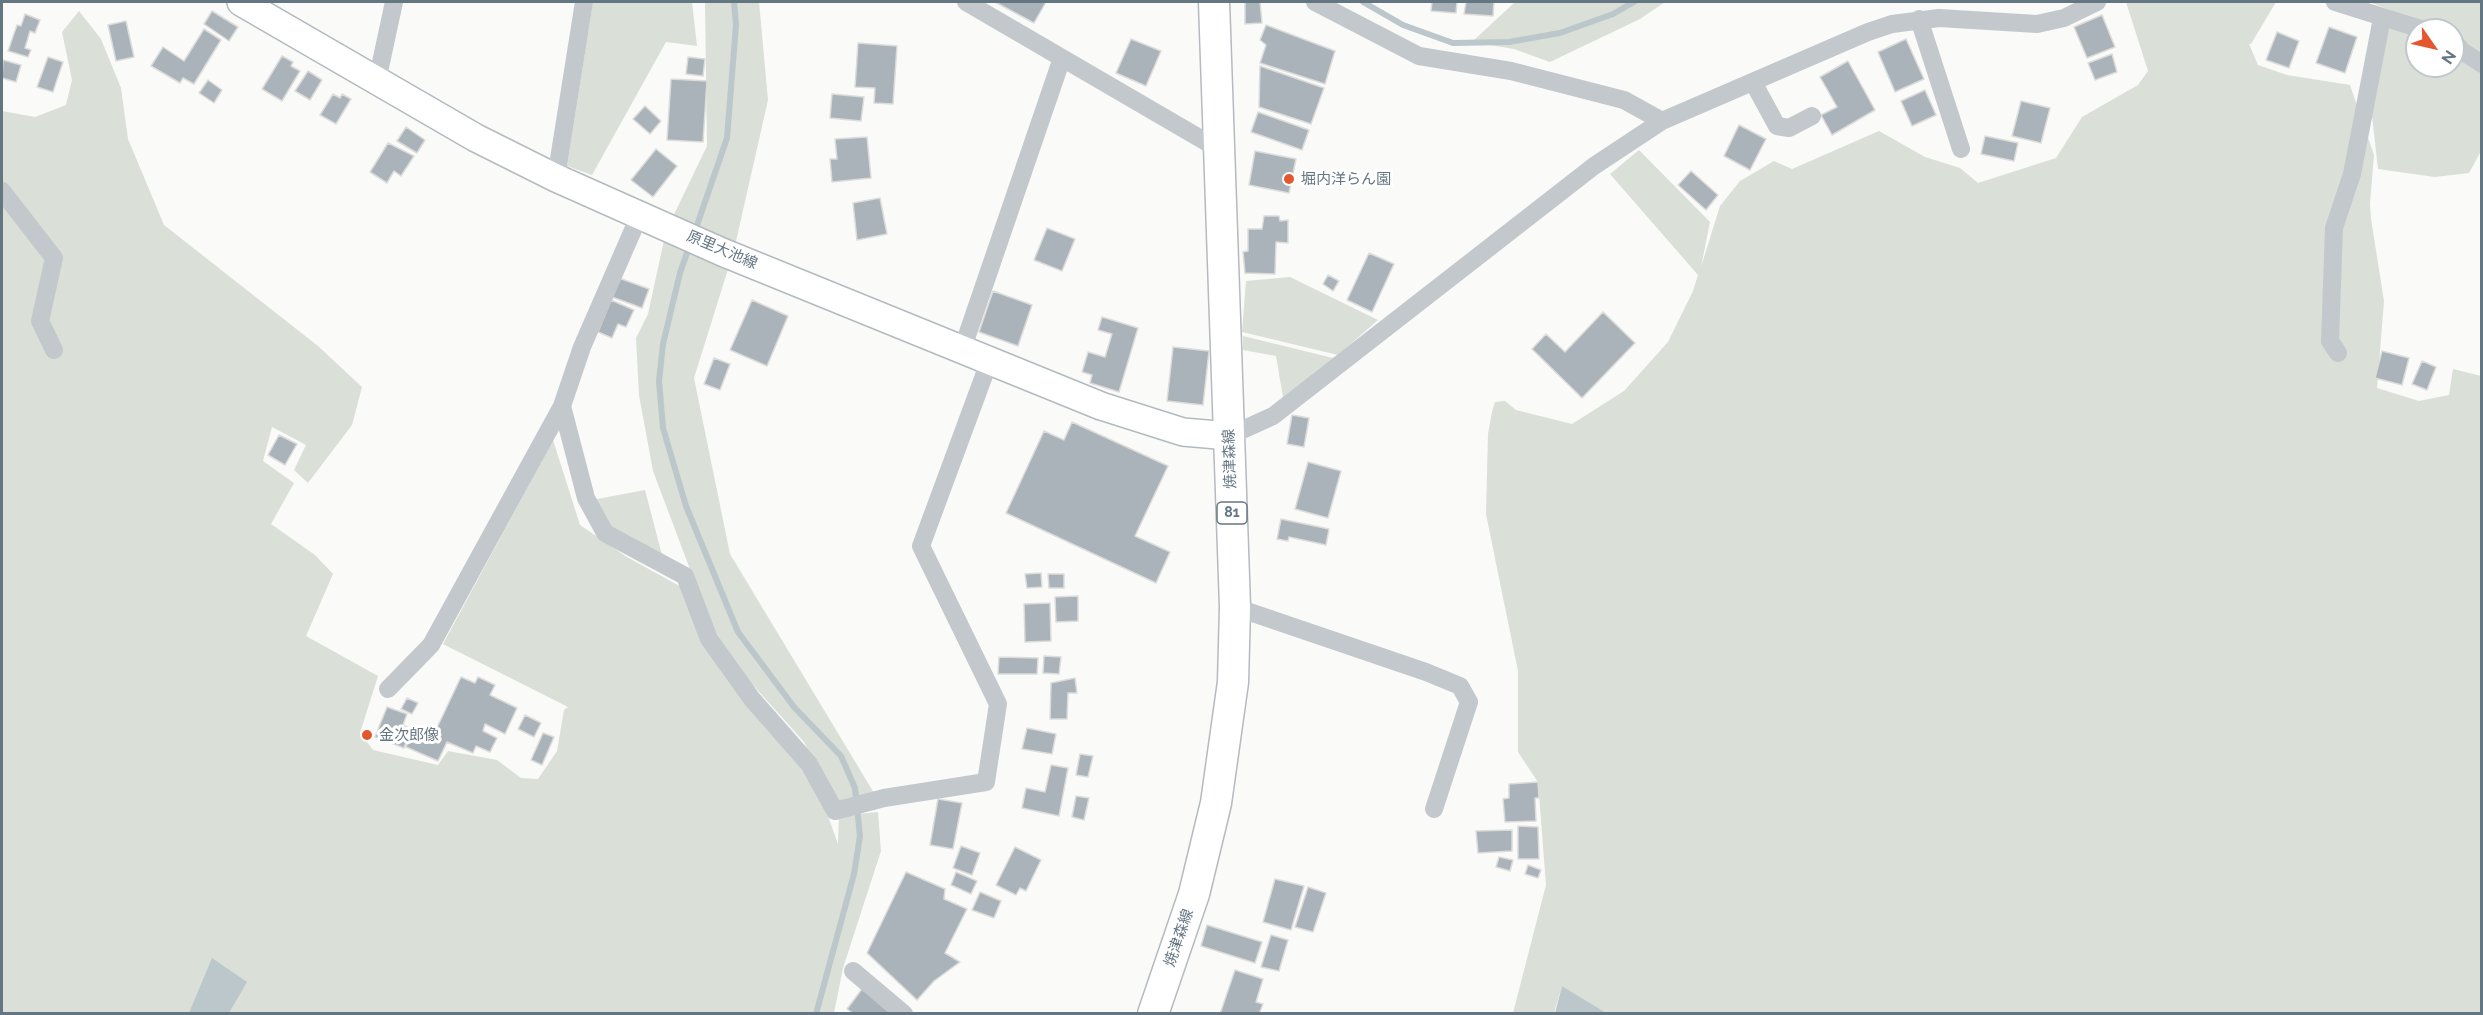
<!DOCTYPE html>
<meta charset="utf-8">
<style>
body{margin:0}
#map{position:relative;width:2483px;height:1015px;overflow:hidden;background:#fafaf8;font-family:Raleway,sans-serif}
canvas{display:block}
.frame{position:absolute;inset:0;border:3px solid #657683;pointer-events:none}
.north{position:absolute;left:2405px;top:18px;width:60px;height:60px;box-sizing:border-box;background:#fff;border:2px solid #c1c8cd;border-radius:50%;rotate:124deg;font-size:16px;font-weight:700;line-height:24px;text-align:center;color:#657683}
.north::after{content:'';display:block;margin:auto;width:21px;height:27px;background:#e4572e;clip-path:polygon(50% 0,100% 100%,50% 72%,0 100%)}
</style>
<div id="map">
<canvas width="2483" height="1015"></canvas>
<div class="frame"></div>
<div class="north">N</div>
</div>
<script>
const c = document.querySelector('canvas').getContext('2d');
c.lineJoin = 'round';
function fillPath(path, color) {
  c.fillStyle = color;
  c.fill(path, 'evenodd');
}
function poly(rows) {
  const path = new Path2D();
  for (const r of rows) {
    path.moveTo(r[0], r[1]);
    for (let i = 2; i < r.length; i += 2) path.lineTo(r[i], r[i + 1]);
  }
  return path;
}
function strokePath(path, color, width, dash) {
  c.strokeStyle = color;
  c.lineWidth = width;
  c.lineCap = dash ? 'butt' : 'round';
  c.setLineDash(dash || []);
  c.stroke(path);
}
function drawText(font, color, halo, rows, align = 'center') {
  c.font = font + ' Raleway,"Noto Sans JP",sans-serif';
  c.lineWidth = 6;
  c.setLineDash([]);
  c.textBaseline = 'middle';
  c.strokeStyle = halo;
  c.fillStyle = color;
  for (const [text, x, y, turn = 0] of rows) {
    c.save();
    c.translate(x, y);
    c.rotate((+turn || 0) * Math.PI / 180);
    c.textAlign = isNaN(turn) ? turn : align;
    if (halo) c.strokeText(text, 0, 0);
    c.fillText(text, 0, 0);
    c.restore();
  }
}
const green = poly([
 [593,2,692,2,697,46,666,42,592,175,567,166],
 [705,2,759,2,768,100,734,250,694,378,730,554,874,793,837,805,804,742,737,667,711,625,653,471,639,395,636,338,648,314,666,231,707,146],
 [1515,2,1665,2,1640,19,1550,62,1514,49,1472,42],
 [2126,2,2276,2,2251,44,2249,44,2258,65,2287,75,2350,85,2374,155,2370,203,2371,219,2384,301,2377,388,2419,401,2449,395,2453,369,2481,376,2481,1013,1606,1014,1562,986,1554,1013,1513,1013,1546,885,1538,782,1518,752,1518,671,1486,514,1488,434,1492,412,1495,402,1505,401,1516,410,1572,424,1624,391,1668,342,1693,291,1698,275,1610,174,1639,150,1710,222,1701,267,1720,206,1740,181,1774,161,1792,169,1879,131,1925,157,1960,168,1978,183,2056,158,2082,117,2138,85,2148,71],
 [2369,2,2481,2,2481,62,2460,56,2481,73,2481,151,2469,173,2435,177,2378,169,2372,116,2375,59,2388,28,2403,15],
 [2417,30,2453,30,2453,66,2417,66],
 [79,11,101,39,121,88,128,139,164,225,318,346,362,387,352,425,308,483,294,470,306,445,272,427,263,461,294,483,271,524,315,555,333,574,306,636,378,676,360,733,373,750,438,765,448,751,497,760,521,778,538,779,557,751,564,710,568,707,443,644,553,440,580,525,627,557,683,588,792,753,825,808,838,844,839,816,878,812,881,851,843,968,834,1013,2,1013,2,111,35,117,66,105,72,80,62,32],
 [1290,277,1378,320,1338,355,1242,332,1246,281],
 [1243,336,1333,358,1283,397,1276,356,1243,350],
 [645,490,663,559,602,521,592,500]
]);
const water = poly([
 [212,958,247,982,229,1013,189,1013],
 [1562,986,1606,1013,1555,1013]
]);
const stream = poly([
 [1363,2,1403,25,1453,43,1509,42,1560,33,1613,14,1634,2],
 [695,231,727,138,736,25,734,2],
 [690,244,680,273,663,344,659,381,663,428,686,506,738,632,794,707,841,756,855,788,860,836,854,874,816,1014]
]);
const building = poly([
 [995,2,1046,2,1034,23,995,2],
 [1245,2,1260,2,1262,23,1245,24,1245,2],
 [1432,2,1457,2,1456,13,1431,11,1432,2],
 [1466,2,1494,2,1493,16,1464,14,1466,2],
 [212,11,238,27,229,41,204,24,212,11],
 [25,14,40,20,35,33,30,31,25,48,31,50,28,57,8,51,17,25,21,26,25,14],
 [2102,15,2115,47,2087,58,2074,27,2102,15],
 [126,21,134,57,116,61,108,25,126,21],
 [1266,25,1335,51,1325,84,1260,63,1266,45,1260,40,1266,25],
 [2329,27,2357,37,2345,73,2316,63,2329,27],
 [204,29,221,40,194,84,183,78,180,83,151,66,163,47,184,61,204,29],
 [2277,32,2299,41,2289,68,2266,60,2277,32],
 [1131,39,1161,51,1146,86,1116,73,1131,39],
 [1906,39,1924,79,1895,92,1878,52,1906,39],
 [858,43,897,46,893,104,874,103,875,88,855,87,858,43],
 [2112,54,2117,72,2095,80,2088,63,2112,54],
 [282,56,293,62,291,66,300,71,282,101,262,89,282,56],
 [48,57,63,62,53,92,37,87,48,57],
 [688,57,705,59,703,76,686,74,688,57],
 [3,60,21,65,16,82,2,78,3,60],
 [1848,61,1875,110,1832,135,1821,115,1837,107,1820,77,1848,61],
 [1260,66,1324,88,1311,124,1259,107,1260,66],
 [308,71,322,80,310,100,295,91,308,71],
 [671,79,707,81,703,142,667,140,671,79],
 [208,80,222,90,214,103,199,93,208,80],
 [1925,90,1936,115,1912,126,1901,101,1925,90],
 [333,94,340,98,342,94,351,99,336,124,320,115,333,94],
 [832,94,864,97,861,121,830,118,832,94],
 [2021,101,2050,108,2041,143,2012,136,2021,101],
 [645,106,661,121,650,134,633,119,645,106],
 [1258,112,1309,130,1302,150,1251,132,1258,112],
 [1739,125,1766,139,1750,170,1724,156,1739,125],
 [406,127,425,140,417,153,397,141,406,127],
 [1985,136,2018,143,2014,161,1981,154,1985,136],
 [867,137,871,178,832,182,830,159,837,159,835,139,867,137],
 [388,143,414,156,401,176,394,171,387,183,370,172,388,143],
 [656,149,677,166,653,197,631,180,656,149],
 [1255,151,1296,159,1289,193,1249,185,1255,151],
 [1691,171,1718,195,1706,210,1678,185,1691,171],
 [880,198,887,234,857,240,853,203,880,198],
 [1264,216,1279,216,1280,221,1288,220,1288,243,1276,242,1275,274,1245,273,1243,252,1248,251,1248,229,1262,229,1264,216],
 [1047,228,1075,239,1062,271,1034,260,1047,228],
 [1369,253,1394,264,1372,312,1347,300,1369,253],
 [1328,275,1339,281,1333,291,1323,284,1328,275],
 [619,278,649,289,642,308,612,297,619,278],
 [993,291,1032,305,1018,346,979,332,993,291],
 [611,300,634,310,626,327,618,324,612,338,598,332,611,300],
 [752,300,788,316,767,366,730,350,752,300],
 [1603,312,1635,343,1582,398,1532,349,1546,334,1565,352,1603,312],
 [1102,317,1138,328,1119,392,1090,383,1092,375,1082,372,1088,352,1105,357,1112,334,1098,330,1102,317],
 [1173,347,1209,351,1203,405,1167,401,1173,347],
 [2382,351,2409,358,2402,385,2375,378,2382,351],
 [714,358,730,364,720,390,704,384,714,358],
 [2422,361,2436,367,2427,390,2412,384,2422,361],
 [1292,415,1309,418,1304,447,1287,444,1292,415],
 [1072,422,1168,466,1135,536,1170,552,1156,583,1006,513,1044,431,1064,440,1072,422],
 [279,435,297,444,285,465,268,455,279,435],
 [1308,462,1341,471,1328,518,1295,509,1308,462],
 [1281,519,1329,529,1326,545,1289,537,1288,541,1277,539,1281,519],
 [1041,573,1042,587,1027,588,1025,574,1041,573],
 [1048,574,1064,574,1064,588,1049,588,1048,574],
 [1078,596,1078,621,1056,622,1055,597,1078,596],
 [1050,603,1051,641,1025,642,1024,604,1050,603],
 [1044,656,1061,657,1059,674,1043,673,1044,656],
 [999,657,1038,658,1037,674,998,674,999,657],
 [461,677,475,683,478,677,495,685,490,695,517,708,505,734,485,724,483,731,497,738,490,752,476,746,473,753,447,742,438,761,406,747,413,728,433,736,461,677],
 [1075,678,1077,693,1068,693,1067,719,1050,719,1051,683,1075,678],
 [407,698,418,703,412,714,401,709,407,698],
 [387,707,407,714,403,725,411,729,404,748,375,737,387,707],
 [525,715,541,723,534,737,518,729,525,715],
 [1027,728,1056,734,1052,754,1022,749,1027,728],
 [543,733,554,737,542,765,531,760,543,733],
 [1080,754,1093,756,1088,777,1076,775,1080,754],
 [1051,765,1068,768,1059,816,1022,808,1026,788,1045,792,1051,765],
 [1538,782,1539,798,1535,798,1536,821,1505,822,1503,799,1509,798,1509,784,1538,782],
 [1076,796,1089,798,1084,820,1072,817,1076,796],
 [938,799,962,803,953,849,930,845,938,799],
 [1518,826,1538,827,1539,859,1518,859,1518,826],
 [1512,830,1512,851,1478,853,1476,831,1512,830],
 [961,846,980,853,972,875,953,868,961,846],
 [1015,847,1041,860,1026,891,1020,888,1016,895,996,885,1015,847],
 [1499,857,1513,860,1510,871,1496,867,1499,857],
 [1528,865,1541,870,1538,878,1525,874,1528,865],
 [906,872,945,889,944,899,967,909,945,953,960,962,934,981,917,1000,867,953,906,872],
 [956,872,977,881,971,894,951,885,956,872],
 [1275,879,1304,886,1291,930,1263,922,1275,879],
 [1308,887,1326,893,1313,932,1295,927,1308,887],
 [980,892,1001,901,994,918,972,910,980,892],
 [1207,925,1262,942,1255,963,1201,946,1207,925],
 [1271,935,1288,940,1279,971,1261,967,1271,935],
 [1235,970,1263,979,1256,1002,1263,1004,1259,1014,1220,1014,1235,970],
 [862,989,897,1014,854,1014,847,1009,862,989]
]);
const minor = poly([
 [966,2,1220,150],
 [1315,2,1419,56,1511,71,1624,100,1662,121],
 [2335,2,2424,30],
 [1919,19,1961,149],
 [2453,40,2462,51,2482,64],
 [377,81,394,2],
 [1753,82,1777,126,1789,128,1812,116],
 [556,178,584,2],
 [2,191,54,258,40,321,54,350],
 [962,350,1062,58],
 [2338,353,2330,341,2334,228,2352,174,2382,18],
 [562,406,586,498,605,533,685,576,709,639,752,699,809,764,835,811,884,798,986,782,998,704,921,546,989,362],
 [1229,436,1273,416,1594,166,1662,121,1868,32,1892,24,1939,18,2037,24,2064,18,2097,2],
 [1235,607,1426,672,1460,686,1469,702,1434,809],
 [388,689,431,645,562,406,582,347,640,214],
 [853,971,904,1014]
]);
const secondary = poly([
 [241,2,476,138,556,178,722,252,1101,406,1183,432,1229,436]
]);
const primary = poly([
 [1153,1014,1194,894,1216,803,1233,682,1235,607,1214,2]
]);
const markers = [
 [1289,179,6,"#e4572e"],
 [367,735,6,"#e4572e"]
];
const shields = [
 [1232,513,30]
];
const shieldNames = [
 ["81",1232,513]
];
const poiNames = [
 ["堀内洋らん園",1301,179],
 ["金次郎像",379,735]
];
const streetNames = [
 ["原里大池線",722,250,23],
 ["焼津森線",1230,459,-92],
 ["焼津森線",1179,938,-71]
];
fillPath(green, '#dadfd7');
fillPath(water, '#bbc7cb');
strokePath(stream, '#bbc7cb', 6);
fillPath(building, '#aab3b9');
strokePath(building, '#dcdcda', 1.5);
strokePath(secondary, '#b3babf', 30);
strokePath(primary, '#b5babe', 33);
strokePath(minor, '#c3c8cc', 18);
strokePath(secondary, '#fff', 27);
strokePath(primary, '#fff', 30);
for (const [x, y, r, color] of markers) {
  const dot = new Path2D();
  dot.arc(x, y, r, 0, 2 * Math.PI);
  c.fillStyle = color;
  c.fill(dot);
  strokePath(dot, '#fff', 2);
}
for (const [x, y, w] of shields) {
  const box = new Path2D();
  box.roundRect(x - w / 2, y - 11, w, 22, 4.5);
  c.fillStyle = '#fff';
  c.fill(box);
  strokePath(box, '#657683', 1.5);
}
drawText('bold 14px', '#657683', null, shieldNames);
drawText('15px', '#657683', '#fff', poiNames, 'left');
drawText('15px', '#657683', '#fff', streetNames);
</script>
